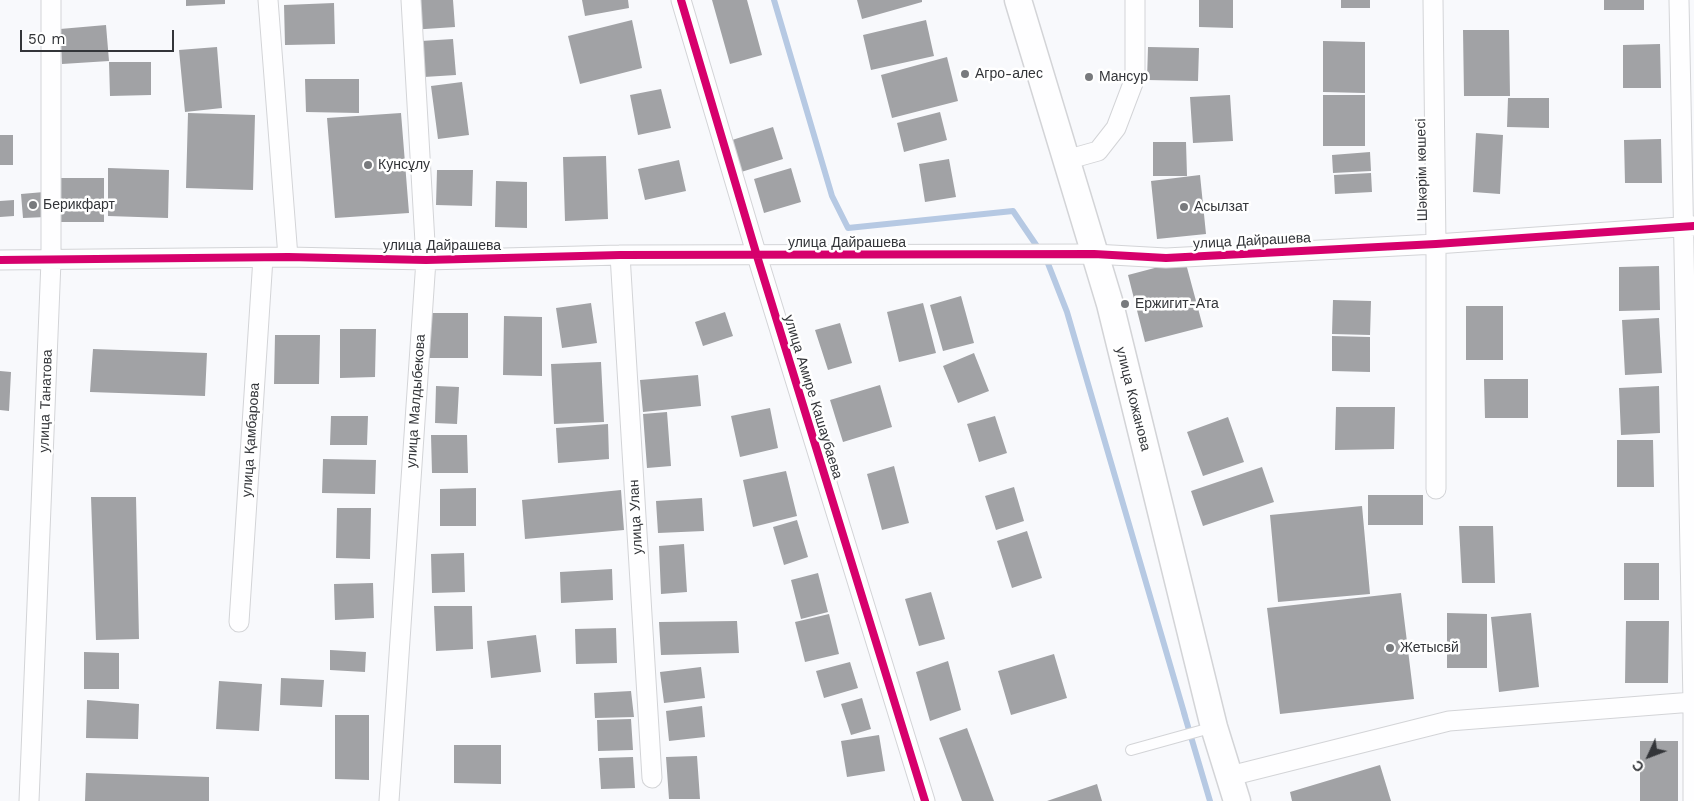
<!DOCTYPE html>
<meta charset="utf-8">
<style>
body{margin:0}
#map{position:relative;width:1694px;height:801px;overflow:hidden;background:#f8f9fc;font-family:"Work Sans",sans-serif}
canvas{display:block}
.north{position:absolute;left:1624px;top:731px;width:50px;height:50px;-webkit-text-stroke:4px #fff;paint-order:stroke;rotate:227deg;font-size:14px;font-weight:700;line-height:20px;text-align:center;color:#333539}
.north::after{content:'';display:block;margin:auto;width:18px;height:22px;background:#333539;clip-path:polygon(50% 0,100% 100%,50% 72%,0 100%)}
.scale{position:absolute;left:20px;top:30px;width:154px;height:22px;box-sizing:border-box;border:2px solid #333539;border-top:0;padding-left:6px;font-size:15px;line-height:18px;white-space:nowrap;color:#333539;-webkit-text-stroke:4px #fff;paint-order:stroke}
</style>
<div id="map">
<canvas width="1694" height="801"></canvas>
<div class="north">С</div>
<div class="scale">50 m</div>
</div>
<script>
const c = document.querySelector('canvas').getContext('2d');
c.lineJoin = 'round';
function poly(rows) {
  const path = new Path2D();
  for (const r of rows) {
    path.moveTo(r[0], r[1]);
    for (let i = 2; i < r.length; i += 2) path.lineTo(r[i], r[i + 1]);
  }
  return path;
}
function strokePath(path, color, width, dash) {
  c.strokeStyle = color;
  c.lineWidth = width;
  c.lineCap = dash ? 'butt' : 'round';
  c.setLineDash(dash || []);
  c.stroke(path);
}
function fillPath(path, color) {
  c.fillStyle = color;
  c.fill(path, 'evenodd');
}
function drawText(font, color, halo, rows, align = 'center') {
  c.font = font + ' "Work Sans",sans-serif';
  c.lineWidth = 5;
  c.setLineDash([]);
  c.textBaseline = 'middle';
  c.strokeStyle = halo;
  c.fillStyle = color;
  for (const [text, x, y, turn = 0] of rows) {
    c.save();
    c.translate(x, y);
    c.rotate((+turn || 0) * Math.PI / 180);
    c.textAlign = isNaN(turn) ? turn : align;
    if (halo) c.strokeText(text, 0, 0);
    c.fillText(text, 0, 0);
    c.restore();
  }
}
const stream = poly([
 [774,0,832,196,848,228,1013,211,1047,261,1067,312,1185,716],
 [1184,713,1210,801]
]);
const building = poly([
 [186,0,225,0,225,4,186,6],
 [408,0,453,0,455,27,410,30],
 [582,0,628,0,629,8,585,16],
 [712,0,747,0,762,55,730,64],
 [857,0,922,0,922,2,862,19],
 [1199,0,1233,0,1233,28,1199,27],
 [1341,0,1370,0,1370,8,1341,8],
 [1604,0,1644,0,1644,10,1604,10],
 [334,3,335,44,285,45,284,5],
 [632,20,642,68,580,84,568,36],
 [926,20,934,56,871,70,863,35],
 [106,25,109,61,62,64,60,29],
 [1463,30,1509,30,1510,96,1464,96],
 [453,39,456,75,424,77,421,41],
 [1323,41,1365,42,1365,93,1323,92],
 [1660,44,1661,88,1623,88,1623,45],
 [217,47,222,108,185,112,179,50],
 [1148,47,1199,48,1198,81,1147,80],
 [947,57,958,101,892,118,881,75],
 [109,62,151,62,151,95,110,96],
 [305,79,359,79,359,113,306,112],
 [462,82,469,135,438,139,431,86],
 [661,89,671,128,638,135,630,95],
 [1230,95,1233,141,1193,143,1190,97],
 [1323,95,1365,95,1365,146,1323,146],
 [1508,98,1549,98,1549,128,1507,127],
 [940,112,947,140,904,152,897,123],
 [188,113,255,115,253,190,186,188],
 [401,113,409,213,335,218,327,118],
 [773,127,783,159,738,173,729,141],
 [1476,133,1503,135,1500,194,1473,192],
 [0,135,13,135,13,165,0,165],
 [1661,139,1662,183,1625,183,1624,140],
 [1153,142,1186,142,1187,176,1153,176],
 [1370,152,1371,171,1333,173,1332,155],
 [606,156,608,219,565,221,563,157],
 [949,159,956,197,925,202,919,164],
 [679,160,686,191,645,200,638,169],
 [108,168,169,170,168,218,108,216],
 [791,168,801,202,764,213,754,179],
 [437,170,473,170,472,206,436,205],
 [1371,173,1372,192,1335,194,1334,175],
 [1200,175,1206,234,1157,239,1151,181],
 [56,178,104,178,104,222,56,222],
 [496,181,527,182,527,228,495,227],
 [44,192,46,217,23,218,21,194],
 [14,200,14,216,0,217,0,201],
 [1185,260,1203,327,1145,342,1128,275],
 [1659,266,1660,310,1619,311,1619,267],
 [961,296,974,343,943,351,930,305],
 [1333,300,1371,301,1370,335,1332,334],
 [591,303,597,343,562,348,556,308],
 [923,303,936,353,899,362,887,312],
 [1466,306,1503,306,1503,360,1466,360],
 [725,312,733,336,703,346,695,322],
 [430,313,468,313,468,358,429,358],
 [504,316,542,317,542,376,503,375],
 [1659,318,1662,373,1625,375,1622,320],
 [840,323,852,363,828,370,815,330],
 [340,329,376,329,375,377,340,378],
 [275,335,320,335,319,384,274,384],
 [1332,336,1370,337,1370,372,1332,371],
 [93,349,207,353,205,396,90,392],
 [974,353,989,391,958,403,943,366],
 [601,362,604,422,554,424,551,364],
 [0,371,11,372,9,411,0,410],
 [698,375,701,406,643,412,640,380],
 [1484,379,1528,379,1528,418,1485,418],
 [880,385,892,427,843,442,830,400],
 [436,386,459,387,457,424,435,423],
 [1659,386,1660,433,1621,435,1619,388],
 [1336,407,1395,407,1394,449,1335,450],
 [770,408,778,448,740,457,731,416],
 [667,412,671,466,647,468,643,414],
 [331,416,368,416,367,445,330,445],
 [995,416,1007,453,979,462,967,424],
 [1228,417,1244,462,1203,476,1187,432],
 [608,424,609,459,558,463,556,428],
 [431,435,467,435,468,473,432,473],
 [1617,440,1653,440,1654,487,1617,487],
 [323,459,376,460,375,494,322,493],
 [894,466,909,523,882,530,867,474],
 [1262,467,1274,502,1203,526,1191,491],
 [786,471,797,516,753,527,743,480],
 [1014,487,1024,521,996,530,985,496],
 [476,488,476,526,440,526,440,489],
 [621,490,624,530,525,539,522,500],
 [1368,495,1423,495,1423,525,1368,525],
 [91,497,136,497,139,639,96,640],
 [702,498,704,531,658,533,656,501],
 [1362,506,1370,594,1278,602,1270,515],
 [337,508,371,508,370,559,336,558],
 [797,520,808,557,784,565,773,527],
 [1459,526,1493,526,1495,583,1462,583],
 [1027,531,1042,578,1012,588,997,541],
 [684,544,687,592,661,594,659,546],
 [464,553,465,592,432,593,431,554],
 [1624,563,1659,563,1659,600,1624,600],
 [612,569,613,600,561,603,560,572],
 [818,573,828,612,801,619,791,580],
 [373,583,374,618,335,620,334,584],
 [931,592,945,639,919,646,905,599],
 [1401,593,1414,699,1280,714,1267,608],
 [434,606,472,606,473,649,436,651],
 [1447,613,1487,614,1487,668,1447,668],
 [1531,613,1539,687,1499,692,1491,617],
 [829,614,839,654,805,662,795,622],
 [737,621,739,653,661,655,659,622],
 [1626,621,1669,621,1668,683,1625,683],
 [616,628,617,663,576,664,575,629],
 [536,635,541,672,491,678,487,641],
 [330,650,366,652,365,672,330,670],
 [84,652,119,653,119,689,84,689],
 [1054,654,1067,698,1011,715,998,671],
 [948,661,961,710,930,721,916,672],
 [850,662,858,688,824,698,816,671],
 [701,667,705,698,664,703,660,672],
 [281,678,324,680,322,707,280,705],
 [219,681,262,684,259,731,216,729],
 [631,691,634,717,595,718,594,693],
 [862,698,871,729,851,735,841,704],
 [87,700,139,704,138,739,86,738],
 [702,706,705,737,669,741,666,711],
 [335,715,369,715,369,780,335,779],
 [631,719,633,750,598,751,597,720],
 [967,728,994,801,962,801,939,738],
 [879,735,885,771,847,777,841,741],
 [1640,741,1678,741,1678,801,1640,801],
 [454,745,501,745,501,784,454,783],
 [697,756,700,799,669,799,666,757],
 [633,757,635,788,601,789,599,758],
 [1380,765,1391,801,1292,801,1290,792],
 [86,773,209,777,209,801,85,801],
 [1097,784,1102,801,1047,801]
]);
const lane = poly([
 [1131,750,1214,727]
]);
const street = poly([
 [268,0,288,257],
 [681,0,757,256,925,801],
 [1433,0,1436,244,1436,489],
 [1679,0,1693,702,1693,801],
 [1066,160,1098,151,1116,128,1135,78,1135,0],
 [620,255,652,778],
 [0,260,288,257,426,260,620,255,1094,254,1166,258,1436,244,1694,226],
 [239,622,263,258],
 [1230,776,1449,721,1693,702],
 [29,801,51,261,51,0],
 [389,801,426,260,411,0]
]);
const secondary = poly([
 [1018,0,1110,304,1214,727,1237,801]
]);
const cycleway = poly([
 [681,0,757,256,925,801],
 [0,260,288,257,426,260,620,255,1094,254,1166,258,1436,244,1694,226]
]);
const markers = [
 [965,74,5,"#787a7d"],
 [1089,77,5,"#787a7d"],
 [368,165,5,"#787a7d"],
 [33,205,5,"#787a7d"],
 [1184,207,5,"#787a7d"],
 [1125,304,5,"#787a7d"],
 [1390,648,5,"#787a7d"]
];
const poiNames = [
 ["Агро-алес",975,74],
 ["Мансур",1099,77],
 ["Кунсұлу",378,165],
 ["Берикфарт",43,205],
 ["Асылзат",1194,207],
 ["Ержигит-Ата",1135,304],
 ["Жетысвй",1400,648]
];
const streetNames = [
 ["Шәкәрім көшесі",1422,170,-91],
 ["улица Дайрашева",1252,241,-3],
 ["улица Дайрашева",847,243],
 ["улица Дайрашева",442,246],
 ["улица Амире Кашаубаева",813,397,73],
 ["улица Кожанова",1133,399,76],
 ["улица Танатова",46,401,-88],
 ["улица Малдыбекова",416,401,-86],
 ["улица Қамбарова",251,440,-86],
 ["улица Улан",636,517,-93]
];
strokePath(stream, '#b6c9e3', 6);
fillPath(building, '#a1a2a5');
strokePath(lane, '#d3d4d7', 12);
strokePath(street, '#d3d4d7', 21);
strokePath(secondary, '#d3d4d7', 29);
strokePath(lane, '#fefeff', 10);
strokePath(street, '#fefeff', 19);
strokePath(secondary, '#fefeff', 26);
strokePath(cycleway, '#d6006c', 8);
for (const [x, y, r, color] of markers) {
  const dot = new Path2D();
  dot.arc(x, y, r, 0, 2 * Math.PI);
  c.fillStyle = color;
  c.fill(dot);
  strokePath(dot, '#fff', 2);
}
drawText('14px', '#333539', '#fff', poiNames, 'left');
drawText('14px', '#333539', '#fff', streetNames);
</script>
